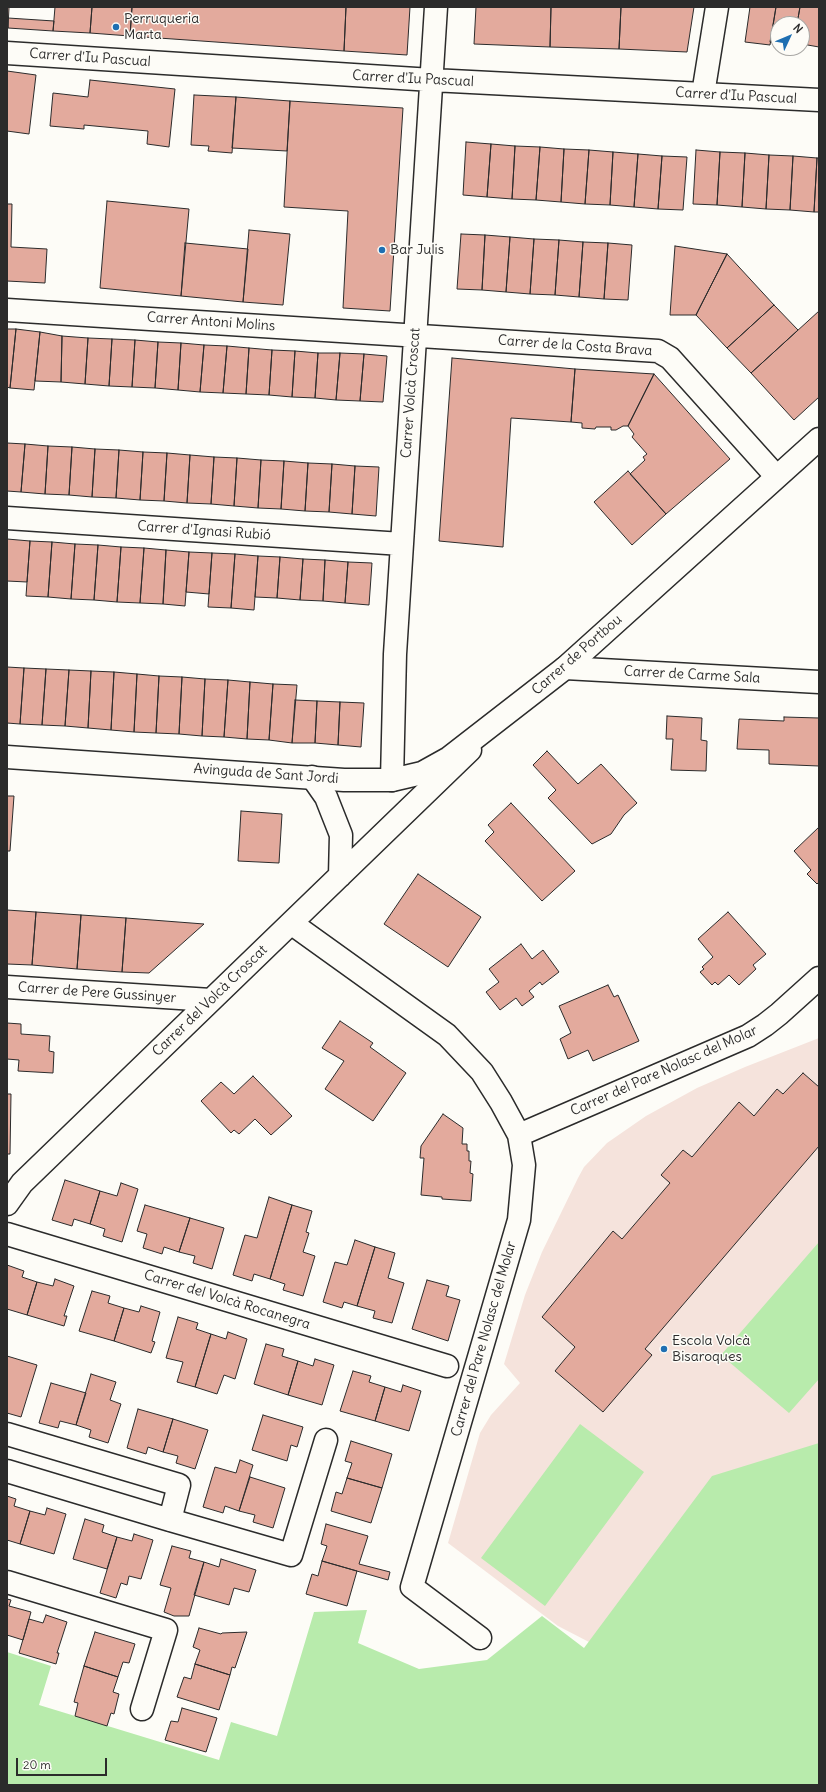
<!DOCTYPE html>
<meta charset="utf-8">
<style>
body{margin:0}
#map{position:relative;width:826px;height:1792px;overflow:hidden;background:#fdfcf7;font-family:Delius,sans-serif}
canvas{display:block}
.frame{position:absolute;inset:0;border:8px solid #2b2b2b;pointer-events:none}
.north{position:absolute;left:770px;top:16px;width:40px;height:40px;box-sizing:border-box;background:#fdfcf7;border:1px solid #a9a8a5;border-radius:50%;rotate:46deg;font-size:11px;font-weight:700;line-height:16px;text-align:center;color:#2b2b2b}
.north::after{content:'';display:block;margin:auto;width:14px;height:18px;background:#1f6fb2;clip-path:polygon(50% 0,100% 100%,50% 72%,0 100%)}
.scale{position:absolute;left:16px;top:1758px;width:91px;height:18px;box-sizing:border-box;border:2px solid #2b2b2b;border-top:0;padding-left:5px;font-size:12px;line-height:14px;white-space:nowrap;color:#2b2b2b;-webkit-text-stroke:3px #fdfcf7;paint-order:stroke}
</style>
<div id="map">
<canvas width="826" height="1792"></canvas>
<div class="frame"></div>
<div class="north">N</div>
<div class="scale">20 m</div>
</div>
<script>
const c = document.querySelector('canvas').getContext('2d');
c.lineJoin = 'round';
function fillPath(path, color) {
  c.fillStyle = color;
  c.fill(path, 'evenodd');
}
function poly(rows) {
  const path = new Path2D();
  for (const r of rows) {
    path.moveTo(r[0], r[1]);
    for (let i = 2; i < r.length; i += 2) path.lineTo(r[i], r[i + 1]);
  }
  return path;
}
function strokePath(path, color, width, dash) {
  c.strokeStyle = color;
  c.lineWidth = width;
  c.lineCap = dash ? 'butt' : 'round';
  c.setLineDash(dash || []);
  c.stroke(path);
}
function drawText(font, color, halo, rows, align = 'center') {
  c.font = font + ' Delius,sans-serif';
  c.lineWidth = 3;
  c.setLineDash([]);
  c.textBaseline = 'middle';
  c.strokeStyle = halo;
  c.fillStyle = color;
  for (const [text, x, y, turn = 0] of rows) {
    c.save();
    c.translate(x, y);
    c.rotate((+turn || 0) * Math.PI / 180);
    c.textAlign = isNaN(turn) ? turn : align;
    if (halo) c.strokeText(text, 0, 0);
    c.fillText(text, 0, 0);
    c.restore();
  }
}
const built = poly([
 [819,1038,819,1446,629,1598,589,1642,558,1626,448,1543,480,1433,491,1415,520,1383,504,1364,525,1295,542,1252,578,1178,584,1167,607,1143,646,1116,697,1088,745,1067]
]);
const green = poly([
 [819,1242,819,1379,789,1413,721,1355],
 [580,1424,644,1472,545,1606,481,1558],
 [819,1443,819,1785,7,1785,7,1652,51,1666,39,1705,219,1760,231,1722,277,1736,314,1612,367,1610,358,1643,419,1669,487,1660,542,1616,584,1648,712,1476]
]);
const building = poly([
 [7,7,9,7,8,28,7,28,7,7],
 [55,7,92,7,90,33,53,31,55,7],
 [92,7,132,7,130,36,90,33,92,7],
 [132,7,346,7,344,51,130,36,132,7],
 [346,7,410,7,407,55,344,51,346,7],
 [476,7,551,7,550,47,474,44,476,7],
 [551,7,621,7,619,49,550,47,551,7],
 [621,7,694,7,687,52,619,49,621,7],
 [750,7,776,7,770,45,745,42,750,7],
 [776,7,800,7,797,24,778,24,778,44,770,42,776,7],
 [800,7,819,7,819,47,802,44,802,24,797,24,800,7],
 [8,18,54,21,53,31,8,28,8,18],
 [7,71,36,75,29,134,7,131,7,71],
 [90,80,175,89,169,147,147,144,148,131,84,125,84,129,50,126,53,93,88,97,90,80],
 [194,95,236,97,232,153,208,151,209,146,191,145,194,95],
 [236,97,290,101,287,151,232,148,236,97],
 [290,101,403,108,390,311,343,308,348,211,284,207,290,101],
 [466,142,491,144,487,197,463,195,466,142],
 [491,144,515,146,512,199,487,197,491,144],
 [515,146,540,147,536,200,512,199,515,146],
 [540,147,564,149,561,202,536,200,540,147],
 [564,149,589,150,585,204,561,202,564,149],
 [589,150,613,152,610,205,585,204,589,150],
 [696,150,720,152,717,205,693,204,696,150],
 [613,152,638,154,634,207,610,205,613,152],
 [720,152,745,153,742,207,717,205,720,152],
 [745,153,769,155,766,209,742,207,745,153],
 [638,154,662,156,658,209,634,207,638,154],
 [769,155,793,156,790,210,766,209,769,155],
 [662,156,687,157,683,210,658,209,662,156],
 [793,156,817,158,814,212,790,210,793,156],
 [817,158,819,158,819,212,814,212,817,158],
 [107,201,189,209,181,296,100,288,107,201],
 [7,204,12,204,11,247,47,249,45,283,7,281,7,204],
 [249,230,290,234,283,305,243,302,249,230],
 [461,234,485,235,482,290,457,289,461,234],
 [485,235,510,237,506,292,482,290,485,235],
 [510,237,534,239,530,294,506,292,510,237],
 [534,239,559,240,555,295,530,294,534,239],
 [559,240,583,242,579,297,555,295,559,240],
 [583,242,608,243,604,299,579,297,583,242],
 [185,243,248,249,243,302,181,296,185,243],
 [608,243,632,245,628,300,604,299,608,243],
 [675,246,727,254,696,315,670,315,675,246],
 [727,254,774,305,727,348,696,315,727,254],
 [774,305,798,330,751,373,727,348,774,305],
 [819,311,819,397,794,420,751,373,819,311],
 [7,329,16,329,10,388,7,387,7,329],
 [16,329,40,332,34,390,10,388,16,329],
 [40,332,62,336,61,382,35,381,40,332],
 [62,336,88,338,85,384,61,382,62,336],
 [88,338,112,339,109,386,85,384,88,338],
 [112,339,135,340,132,387,109,386,112,339],
 [135,340,158,342,155,388,132,387,135,340],
 [158,342,181,343,178,390,155,388,158,342],
 [181,343,204,345,200,392,178,390,181,343],
 [204,345,227,346,223,393,200,392,204,345],
 [227,346,249,348,246,394,223,393,227,346],
 [249,348,272,350,269,395,246,394,249,348],
 [272,350,295,351,292,397,269,395,272,350],
 [295,351,318,353,315,398,292,397,295,351],
 [318,353,340,353,336,400,315,398,318,353],
 [340,353,364,354,360,401,336,400,340,353],
 [364,354,387,356,383,402,360,401,364,354],
 [452,358,575,369,571,422,511,418,503,547,439,541,452,358],
 [575,369,654,374,628,426,623,426,616,430,611,430,611,427,596,427,595,429,582,428,582,423,571,422,575,369],
 [654,374,730,459,666,514,630,474,645,460,643,457,647,454,632,437,634,434,628,426,654,374],
 [7,443,25,444,21,492,7,491,7,443],
 [25,444,48,446,45,494,21,492,25,444],
 [48,446,72,447,69,495,45,494,48,446],
 [72,447,95,449,92,497,69,495,72,447],
 [95,449,119,450,116,498,92,497,95,449],
 [119,450,143,452,140,500,116,498,119,450],
 [143,452,167,453,164,501,140,500,143,452],
 [167,453,190,455,187,503,164,501,167,453],
 [190,455,214,457,211,504,187,503,190,455],
 [214,457,237,458,234,506,211,504,214,457],
 [237,458,261,460,258,508,234,506,237,458],
 [261,460,284,461,281,509,258,508,261,460],
 [284,461,308,463,305,511,281,509,284,461],
 [308,463,332,464,329,512,305,511,308,463],
 [332,464,355,466,352,514,329,512,332,464],
 [355,466,379,467,376,516,352,514,355,466],
 [628,471,666,514,632,545,594,502,628,471],
 [7,539,30,541,27,582,7,581,7,539],
 [30,541,52,542,48,597,26,596,30,541],
 [52,542,75,544,71,599,48,597,52,542],
 [75,544,98,545,94,600,71,599,75,544],
 [98,545,121,547,117,602,94,600,98,545],
 [121,547,144,548,140,603,117,602,121,547],
 [144,548,166,550,163,604,140,603,144,548],
 [166,550,189,552,185,606,163,604,166,550],
 [189,552,212,553,209,594,186,592,189,552],
 [212,553,235,554,231,608,208,607,212,553],
 [235,554,258,556,254,610,231,608,235,554],
 [258,556,280,557,277,598,255,597,258,556],
 [280,557,303,559,300,600,277,598,280,557],
 [303,559,325,560,323,601,300,600,303,559],
 [325,560,348,562,345,603,323,601,325,560],
 [348,562,372,563,369,605,345,603,348,562],
 [7,667,24,668,20,724,7,723,7,667],
 [24,668,46,669,42,725,20,724,24,668],
 [46,669,69,670,65,726,42,725,46,669],
 [69,670,91,671,88,728,65,726,69,670],
 [91,671,114,672,111,730,88,728,91,671],
 [114,672,137,674,134,732,111,730,114,672],
 [137,674,159,676,156,733,134,732,137,674],
 [159,676,182,677,179,734,156,733,159,676],
 [182,677,205,679,202,736,179,734,182,677],
 [205,679,228,680,224,737,202,736,205,679],
 [228,680,250,682,247,739,224,737,228,680],
 [250,682,273,684,269,740,247,739,250,682],
 [273,684,297,685,292,743,269,740,273,684],
 [295,700,317,701,315,743,292,743,295,700],
 [317,701,340,702,338,745,315,743,317,701],
 [340,702,364,703,361,747,338,745,340,702],
 [667,716,702,718,701,740,707,741,706,771,671,770,673,739,666,739,667,716],
 [784,717,819,718,819,766,769,764,769,750,737,749,739,719,784,721,784,717],
 [547,751,578,784,601,764,637,803,624,815,611,834,592,844,548,798,556,790,533,765,547,751],
 [7,796,14,796,10,851,7,851,7,796],
 [511,803,575,871,542,901,485,841,494,832,488,825,511,803],
 [241,811,282,814,279,863,238,861,241,811],
 [819,827,819,882,817,884,807,874,811,870,794,851,819,827],
 [418,874,481,917,448,967,384,924,418,874],
 [7,910,36,912,32,965,7,964,7,910],
 [36,912,81,915,77,969,32,965,36,912],
 [728,912,766,954,753,965,756,969,739,985,729,975,718,985,715,982,712,985,700,972,704,969,702,967,713,957,698,939,728,912],
 [81,915,126,918,122,972,77,969,81,915],
 [126,918,204,924,149,973,122,972,126,918],
 [521,944,532,959,543,950,559,972,542,985,540,982,529,991,534,997,522,1006,516,998,500,1010,486,992,499,982,489,969,521,944],
 [608,985,614,997,618,995,639,1041,593,1061,588,1050,568,1059,560,1039,571,1033,559,1006,608,985],
 [340,1021,373,1043,370,1047,406,1073,373,1121,325,1089,344,1061,322,1048,340,1021],
 [7,1023,21,1024,21,1034,50,1036,49,1051,54,1052,53,1073,18,1071,19,1060,7,1059,7,1023],
 [803,1073,819,1087,819,1146,645,1349,652,1355,603,1412,555,1371,575,1347,542,1317,613,1231,622,1239,670,1183,661,1175,683,1150,692,1157,739,1102,754,1116,777,1089,783,1094,803,1073],
 [253,1076,292,1116,271,1135,255,1119,239,1134,234,1130,231,1133,201,1101,221,1082,234,1094,253,1076],
 [7,1094,11,1094,10,1154,7,1154,7,1094],
 [443,1114,463,1128,462,1144,467,1144,467,1151,469,1151,469,1161,471,1161,470,1173,473,1174,471,1201,442,1199,442,1197,421,1195,424,1158,420,1158,421,1146,443,1114],
 [65,1180,100,1191,90,1224,74,1219,72,1226,52,1220,65,1180],
 [121,1183,138,1189,122,1242,103,1236,105,1229,90,1224,100,1191,117,1196,121,1183],
 [269,1197,292,1205,270,1279,254,1274,252,1281,233,1275,245,1235,257,1238,269,1197],
 [145,1205,190,1218,179,1252,164,1247,162,1254,143,1248,147,1234,137,1231,145,1205],
 [292,1205,312,1211,306,1232,309,1233,303,1252,315,1256,303,1296,283,1290,285,1284,270,1279,292,1205],
 [190,1218,224,1228,212,1269,193,1263,195,1256,179,1252,190,1218],
 [355,1240,375,1247,357,1306,344,1302,342,1308,323,1302,335,1262,347,1265,355,1240],
 [375,1247,395,1253,388,1278,404,1283,392,1323,373,1318,375,1311,357,1306,375,1247],
 [7,1265,24,1271,22,1277,37,1282,27,1315,7,1309,7,1265],
 [55,1279,74,1286,64,1316,67,1316,64,1326,27,1315,37,1282,53,1286,55,1279],
 [427,1280,449,1286,446,1296,460,1300,448,1341,412,1329,427,1280],
 [92,1291,110,1296,108,1303,124,1308,114,1341,79,1331,92,1291],
 [141,1306,160,1312,152,1341,155,1342,151,1353,114,1341,124,1308,139,1312,141,1306],
 [178,1317,198,1323,196,1329,211,1334,195,1387,177,1382,183,1362,166,1358,178,1317],
 [228,1332,247,1339,235,1379,224,1375,217,1394,195,1387,211,1334,226,1339,228,1332],
 [266,1344,284,1349,282,1356,298,1361,288,1395,254,1384,266,1344],
 [7,1356,37,1365,21,1417,7,1413,7,1356],
 [315,1359,334,1365,322,1405,288,1395,298,1361,313,1366,315,1359],
 [353,1371,371,1376,369,1382,385,1387,375,1421,340,1411,353,1371],
 [91,1374,116,1382,110,1400,121,1404,108,1443,89,1437,91,1430,76,1425,91,1374],
 [51,1383,86,1393,76,1425,60,1421,58,1428,39,1423,51,1383],
 [403,1385,421,1391,409,1431,375,1421,385,1387,401,1392,403,1385],
 [138,1409,173,1419,163,1452,148,1447,146,1454,127,1448,138,1409],
 [263,1415,303,1427,297,1447,291,1445,287,1461,252,1450,263,1415],
 [173,1419,208,1430,195,1469,176,1463,178,1456,163,1452,173,1419],
 [351,1441,392,1454,382,1488,347,1478,352,1463,345,1461,351,1441],
 [240,1460,253,1465,239,1511,225,1506,223,1513,203,1507,215,1467,236,1473,240,1460],
 [250,1477,285,1488,273,1528,253,1522,255,1515,239,1511,250,1477],
 [347,1478,382,1488,371,1523,331,1511,336,1492,342,1494,347,1478],
 [7,1496,16,1499,14,1506,30,1511,20,1544,7,1540,7,1496],
 [47,1508,66,1514,54,1554,20,1544,30,1511,45,1515,47,1508],
 [85,1519,104,1525,102,1532,117,1537,107,1569,73,1559,85,1519],
 [326,1524,368,1536,359,1564,390,1572,388,1580,322,1561,327,1546,321,1544,326,1524],
 [134,1534,153,1540,141,1579,129,1576,127,1585,121,1583,116,1598,100,1593,117,1537,132,1541,134,1534],
 [172,1546,191,1551,189,1558,204,1562,189,1616,174,1616,164,1612,171,1588,160,1585,172,1546],
 [221,1559,256,1570,249,1592,234,1588,229,1605,194,1595,204,1562,219,1567,221,1559],
 [322,1561,357,1571,347,1606,306,1594,312,1574,318,1576,322,1561],
 [7,1599,11,1600,9,1606,31,1612,23,1640,7,1635,7,1599],
 [46,1615,67,1622,57,1653,59,1653,56,1664,19,1653,29,1619,43,1623,46,1615],
 [199,1628,221,1634,222,1633,247,1632,235,1668,232,1667,230,1675,195,1664,200,1650,193,1647,199,1628],
 [95,1632,135,1644,129,1663,123,1662,118,1677,84,1666,95,1632],
 [195,1664,230,1675,219,1710,177,1697,184,1677,191,1679,195,1664],
 [84,1666,118,1677,113,1692,119,1694,114,1714,111,1713,107,1726,75,1716,78,1703,74,1702,84,1666],
 [182,1708,217,1718,206,1752,165,1740,171,1721,178,1722,182,1708]
]);
const minor = poly([
 [7,53,432,80,819,100],
 [703,94,717,7],
 [7,310,658,351,670,358,776,476],
 [7,518,402,544],
 [565,668,819,682],
 [312,777,326,797,341,835,340,876],
 [392,780,395,654,436,7],
 [291,923,447,1035,482,1072,501,1102,519,1135,524,1165,519,1220,412,1587,480,1638],
 [7,987,211,1000],
 [519,1135,748,1036,765,1025,779,1014,819,978],
 [7,1204,22,1183,470,750],
 [7,1234,447,1366],
 [7,1434,179,1485,170,1520,7,1471],
 [170,1520,291,1555,326,1440],
 [7,1582,166,1630,142,1709]
]);
const major = poly([
 [7,757,344,780,392,780,422,773,449,758,565,668,819,439]
]);
const markers = [
 [116,27,4,"#1f6fb2"],
 [382,250,4,"#1f6fb2"],
 [664,1349,4,"#1f6fb2"]
];
const poiNames = [
 ["Perruqueria",124,19],
 ["Marta",124,35],
 ["Bar Julis",390,250],
 ["Escola Volcà",672,1341],
 ["Bisaroques",672,1357]
];
const streetNames = [
 ["Carrer d'Iu Pascual",90,58,4],
 ["Carrer d'Iu Pascual",413,79,3],
 ["Carrer d'Iu Pascual",736,96,3],
 ["Carrer Antoni Molins",211,322,4],
 ["Carrer de la Costa Brava",575,346,4],
 ["Carrer Volcà Croscat",411,393,-86],
 ["Carrer d'Ignasi Rubió",204,531,4],
 ["Carrer de Portbou",577,655,-41],
 ["Carrer de Carme Sala",692,675,3],
 ["Avinguda de Sant Jordi",266,774,4],
 ["Carrer de Pere Gussinyer",97,993,4],
 ["Carrer del Volcà Croscat",210,1001,-44],
 ["Carrer del Pare Nolasc del Molar",664,1071,-24],
 ["Carrer del Volcà Rocanegra",227,1300,17],
 ["Carrer del Pare Nolasc del Molar",484,1339,-74]
];
fillPath(built, '#f5e3dc');
fillPath(green, '#b8ebac');
fillPath(building, '#e3aa9d');
strokePath(building, '#2b2b2b', 1);
strokePath(minor, '#2b2b2b', 25);
strokePath(major, '#2b2b2b', 25);
strokePath(minor, '#fdfcf7', 22);
strokePath(major, '#fdfcf7', 22);
for (const [x, y, r, color] of markers) {
  const dot = new Path2D();
  dot.arc(x, y, r, 0, 2 * Math.PI);
  c.fillStyle = color;
  c.fill(dot);
  strokePath(dot, '#fdfcf7', 1.5);
}
drawText('14px', '#2b2b2b', '#fdfcf7', poiNames, 'left');
drawText('14px', '#2b2b2b', '#fdfcf7', streetNames);
</script>
